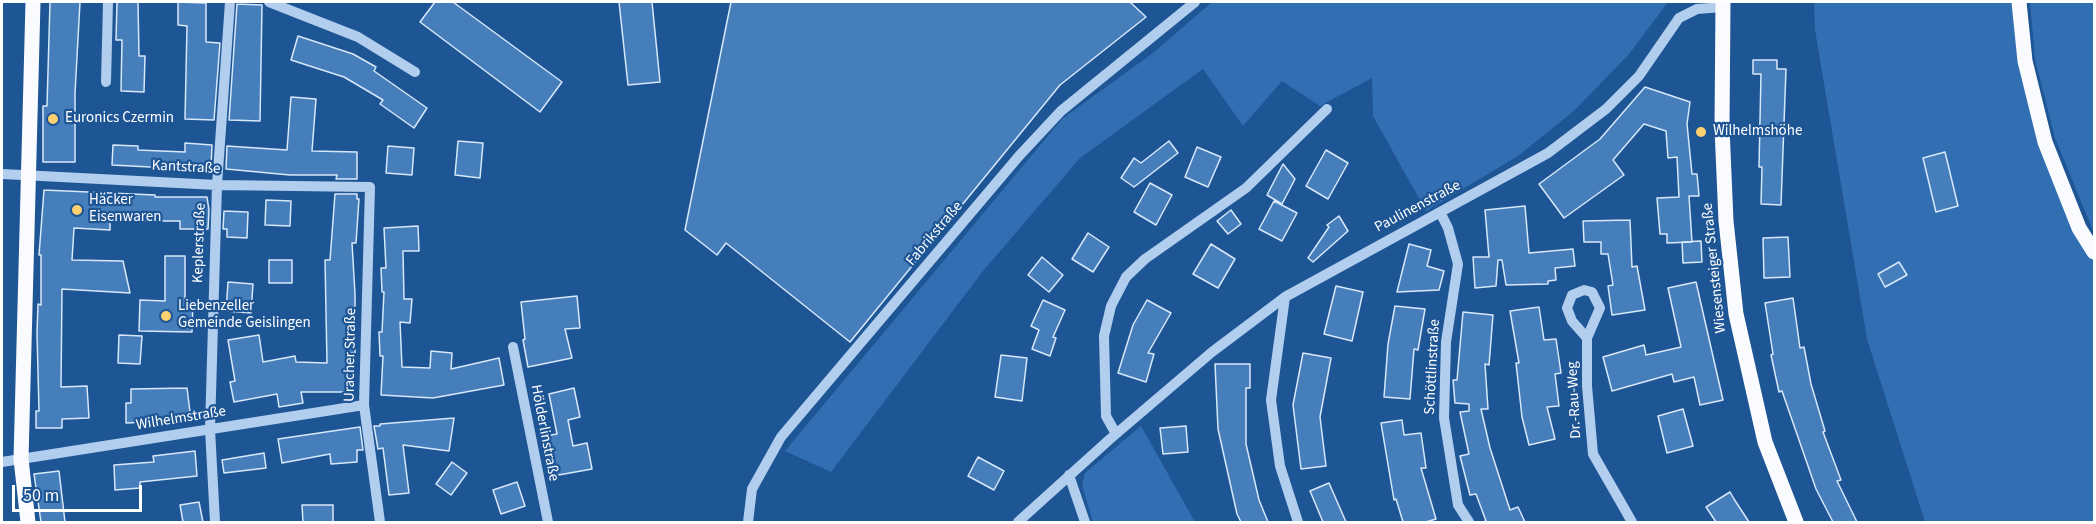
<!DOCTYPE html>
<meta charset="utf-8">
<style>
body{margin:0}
#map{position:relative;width:2096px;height:524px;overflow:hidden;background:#1e5595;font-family:"Source Sans 3",sans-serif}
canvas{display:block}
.frame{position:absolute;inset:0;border:3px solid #fff;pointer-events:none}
.scale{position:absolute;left:12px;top:485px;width:130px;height:27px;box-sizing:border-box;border:3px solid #fff;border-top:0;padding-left:8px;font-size:18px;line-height:21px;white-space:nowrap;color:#fff;-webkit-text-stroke:4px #1e5595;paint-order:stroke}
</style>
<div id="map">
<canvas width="2096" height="524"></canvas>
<div class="frame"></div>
<div class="scale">50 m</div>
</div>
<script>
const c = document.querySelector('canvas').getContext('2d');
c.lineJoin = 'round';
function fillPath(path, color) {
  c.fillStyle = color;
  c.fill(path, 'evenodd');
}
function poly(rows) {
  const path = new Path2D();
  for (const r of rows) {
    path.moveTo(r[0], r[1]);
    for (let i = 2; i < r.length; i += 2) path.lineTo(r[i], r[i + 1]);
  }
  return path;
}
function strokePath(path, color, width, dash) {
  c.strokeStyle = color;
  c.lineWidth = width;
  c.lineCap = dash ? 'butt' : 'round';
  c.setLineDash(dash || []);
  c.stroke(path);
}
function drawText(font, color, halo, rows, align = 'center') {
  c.font = font + ' "Source Sans 3",sans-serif';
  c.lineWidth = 4.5;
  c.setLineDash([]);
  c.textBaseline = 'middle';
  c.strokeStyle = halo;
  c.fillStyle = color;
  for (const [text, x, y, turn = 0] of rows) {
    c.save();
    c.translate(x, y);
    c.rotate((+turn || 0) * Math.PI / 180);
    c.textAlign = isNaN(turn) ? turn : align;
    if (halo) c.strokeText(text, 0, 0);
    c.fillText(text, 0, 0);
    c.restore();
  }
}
const green = poly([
 [1212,2,1668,2,1629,54,1575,110,1518,156,1426,211,1373,116,1372,78,1320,106,1282,81,1243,126,1203,69,1080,158,983,271,831,472,785,451,1062,119,1153,53],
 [1814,2,2019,2,2045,142,2094,253,2094,522,1925,522,1867,339,1815,30],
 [2030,2,2094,2,2094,233,2055,138,2035,59],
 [1141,426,1195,522,1093,522,1082,485,1085,473]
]);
const building = poly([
 [50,2,80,2,75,93,75,162,43,162,43,106,47,106,50,2],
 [117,2,138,2,139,56,145,56,144,92,121,91,122,40,116,40,117,2],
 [178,2,206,3,206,42,220,43,214,120,185,119,187,26,178,25,178,2],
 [435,2,453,2,562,82,540,112,420,22,435,2],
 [619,2,652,2,660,82,628,85,619,2],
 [731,2,1130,2,1146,17,1060,85,850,342,726,243,717,255,685,230,731,2],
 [237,4,262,5,260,121,229,120,237,4],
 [298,36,353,54,376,67,374,71,427,108,414,128,380,104,383,100,344,77,291,60,298,36],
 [1753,60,1777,60,1777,69,1786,69,1781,205,1761,204,1762,167,1759,167,1761,74,1753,74,1753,60],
 [1645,87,1690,102,1687,124,1692,174,1697,174,1699,196,1689,196,1692,242,1667,243,1667,234,1660,234,1657,198,1679,197,1677,157,1668,158,1666,131,1644,124,1613,160,1624,175,1564,218,1539,184,1600,139,1645,87],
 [291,97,316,99,312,151,357,152,357,179,336,179,337,175,290,175,226,169,227,146,287,150,291,97],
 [458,141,483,143,480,178,455,175,458,141],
 [1169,141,1178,153,1134,187,1121,178,1134,158,1141,163,1169,141],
 [185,143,212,145,211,168,207,170,112,165,113,145,138,146,138,150,185,152,185,143],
 [388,146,414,148,412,175,386,173,388,146],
 [1197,147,1221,157,1208,187,1185,177,1197,147],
 [1326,150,1348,163,1328,199,1306,186,1326,150],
 [1945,152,1958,206,1936,212,1923,158,1945,152],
 [1283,164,1295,179,1282,204,1267,195,1283,164],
 [1150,183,1172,195,1156,225,1134,212,1150,183],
 [44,190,155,195,155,197,207,197,209,210,208,229,180,229,180,221,110,221,110,230,74,228,72,260,123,261,130,293,62,289,61,387,87,386,89,418,62,419,62,428,36,428,36,411,39,411,37,333,38,304,41,305,41,255,39,255,44,190],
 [335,194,357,194,357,199,359,199,356,243,352,243,355,294,355,353,351,353,350,392,301,392,303,403,279,407,277,394,234,402,230,382,235,381,228,340,259,335,263,362,295,356,296,362,327,363,325,260,330,260,335,194],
 [266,200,291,201,290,226,265,225,266,200],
 [1274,201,1297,213,1282,241,1259,229,1274,201],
 [1525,206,1529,253,1573,249,1575,266,1555,268,1556,280,1548,281,1548,284,1506,285,1502,260,1498,260,1496,286,1475,288,1473,257,1489,257,1485,210,1525,206],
 [1231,210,1241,224,1228,234,1217,221,1231,210],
 [224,211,248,212,247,238,227,237,227,229,223,229,224,211],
 [1339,216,1348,231,1313,262,1308,258,1329,227,1327,225,1339,216],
 [1630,220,1632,267,1637,266,1645,310,1612,315,1608,286,1613,285,1608,254,1601,254,1601,242,1584,242,1583,221,1630,220],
 [418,226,419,251,403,251,404,299,412,299,410,323,400,322,402,367,430,368,431,351,452,353,451,369,499,358,504,385,433,398,381,395,383,356,380,356,379,332,382,332,384,292,382,292,381,268,386,268,384,228,418,226],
 [1088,233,1109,247,1093,272,1072,259,1088,233],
 [1788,237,1790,277,1764,278,1763,238,1788,237],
 [1701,241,1702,262,1683,263,1682,242,1701,241],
 [1211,244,1235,259,1218,288,1193,274,1211,244],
 [1409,244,1431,250,1427,266,1444,271,1439,290,1397,292,1409,244],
 [165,256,185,256,185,301,193,301,192,332,139,331,140,300,165,301,165,256],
 [1042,257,1063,275,1049,292,1028,275,1042,257],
 [269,260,292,260,292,283,269,283,269,260],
 [1899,262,1907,275,1885,287,1878,274,1899,262],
 [228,282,253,284,251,313,226,311,228,282],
 [1696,282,1723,400,1700,405,1694,377,1674,382,1672,374,1612,391,1603,357,1644,345,1646,355,1681,347,1668,288,1696,282],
 [1336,286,1363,292,1352,341,1324,334,1336,286],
 [577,296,580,328,565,329,572,358,528,367,523,340,525,339,521,302,577,296],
 [1793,298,1800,348,1804,347,1811,384,1825,431,1823,432,1841,480,1837,481,1857,522,1833,522,1816,489,1782,391,1779,392,1771,355,1773,354,1765,303,1793,298],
 [1043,300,1065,310,1053,337,1056,338,1050,356,1032,349,1039,330,1031,326,1043,300],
 [1147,300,1171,313,1148,353,1154,354,1146,382,1118,373,1133,325,1147,300],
 [1395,306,1425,309,1418,350,1414,349,1410,399,1384,397,1388,344,1395,306],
 [1539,307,1544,340,1556,339,1561,373,1555,374,1559,406,1547,407,1555,439,1529,445,1522,417,1516,363,1519,363,1510,311,1539,307],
 [1463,312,1493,315,1489,365,1485,364,1488,409,1481,409,1490,448,1510,510,1518,507,1525,522,1483,522,1486,521,1476,494,1470,495,1460,456,1469,454,1460,412,1469,411,1469,404,1455,403,1453,380,1457,380,1463,312],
 [119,335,142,336,140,364,118,363,119,335],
 [1303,353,1331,358,1320,417,1326,466,1301,469,1293,405,1303,353],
 [1001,355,1027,358,1022,401,995,397,1001,355],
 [1215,364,1250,364,1250,388,1246,388,1246,444,1259,500,1268,522,1241,522,1237,514,1218,429,1215,364],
 [187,388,191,420,126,423,126,403,131,403,131,389,187,388],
 [574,388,580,417,568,420,573,446,587,443,592,469,553,476,545,436,557,434,549,394,574,388],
 [1683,409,1693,446,1667,453,1658,416,1683,409],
 [454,418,449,451,403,445,409,493,389,495,383,448,378,449,374,426,380,426,380,424,454,418],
 [1402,420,1404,435,1421,433,1426,468,1421,468,1436,519,1426,522,1403,522,1396,499,1394,500,1381,423,1402,420],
 [1186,426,1188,452,1163,454,1160,428,1186,426],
 [360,427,363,450,357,450,357,462,331,464,330,454,282,463,278,439,360,427],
 [195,451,197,476,140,482,140,488,115,490,114,465,154,462,153,456,195,451],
 [264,453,266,468,224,473,222,460,264,453],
 [978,457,1004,471,994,490,968,476,978,457],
 [452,462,467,473,451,495,436,484,452,462],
 [59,471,65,522,41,522,34,474,59,471],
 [517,482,525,506,501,514,493,490,517,482],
 [1329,483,1346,522,1323,522,1310,491,1329,483],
 [1730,492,1734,499,1749,522,1716,522,1706,507,1730,492],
 [199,502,203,522,183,522,180,505,199,502],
 [302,505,333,505,333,522,303,522,302,505]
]);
const minor = poly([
 [269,2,358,37,415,72],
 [106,82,108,2],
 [2,174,217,185,370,187,364,405,380,522],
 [1440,212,1448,228,1458,264,1446,342,1444,418,1458,505,1469,522],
 [1285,297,1271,400,1280,466,1298,522],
 [1587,338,1572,321,1567,308,1572,295,1584,290,1592,292,1600,308,1587,338,1587,386,1593,454,1632,522],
 [513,347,548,522],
 [1116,434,1106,416,1104,336,1111,306,1126,277,1145,259,1246,188,1327,109],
 [2,462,364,405],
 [1069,475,1085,522],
 [215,522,210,429,217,185,230,2],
 [748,522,752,489,781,437,1019,156,1061,111,1195,2],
 [1018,522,1110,439,1212,352,1285,297,1548,153,1606,109,1639,76,1679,18,1697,9,1723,7]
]);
const major = poly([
 [1723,2,1722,128,1726,221,1736,314,1765,442,1796,522],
 [2019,2,2025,61,2045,142,2079,228,2094,252],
 [28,522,21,459,33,2]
]);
const markers = [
 [53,119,6,"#fdd170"],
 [1701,132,6,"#fdd170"],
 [77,210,6,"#fdd170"],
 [166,316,6,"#fdd170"]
];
const poiNames = [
 ["Euronics Czermin",65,119],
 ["Wilhelmshöhe",1713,132],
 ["Häcker",89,201],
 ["Eisenwaren",89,218],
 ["Liebenzeller",178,307],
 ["Gemeinde Geislingen",178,324]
];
const streetNames = [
 ["Kantstraße",186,168,3],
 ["Paulinenstraße",1418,207,-28],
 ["Fabrikstraße",935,234,-50],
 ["Keplerstraße",200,243,-88],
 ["Wiesensteiger Straße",1715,268,-96],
 ["Uracher Straße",351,355,-89],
 ["Schöttlinstraße",1433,367,-87],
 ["Dr.-Rau-Weg",1575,400,-93],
 ["Wilhelmstraße",181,419,-9],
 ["Hölderlinstraße",544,433,79]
];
fillPath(green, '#326fb2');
fillPath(building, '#467ebb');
strokePath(building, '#d7e8fa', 1.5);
strokePath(minor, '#b1ceef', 10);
strokePath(major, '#f9fbff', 15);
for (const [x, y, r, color] of markers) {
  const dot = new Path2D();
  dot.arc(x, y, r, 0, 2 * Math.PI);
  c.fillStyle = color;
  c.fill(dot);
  strokePath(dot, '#1e5595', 2);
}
drawText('15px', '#fff', '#1e5595', poiNames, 'left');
drawText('15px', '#fff', '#1e5595', streetNames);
</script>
